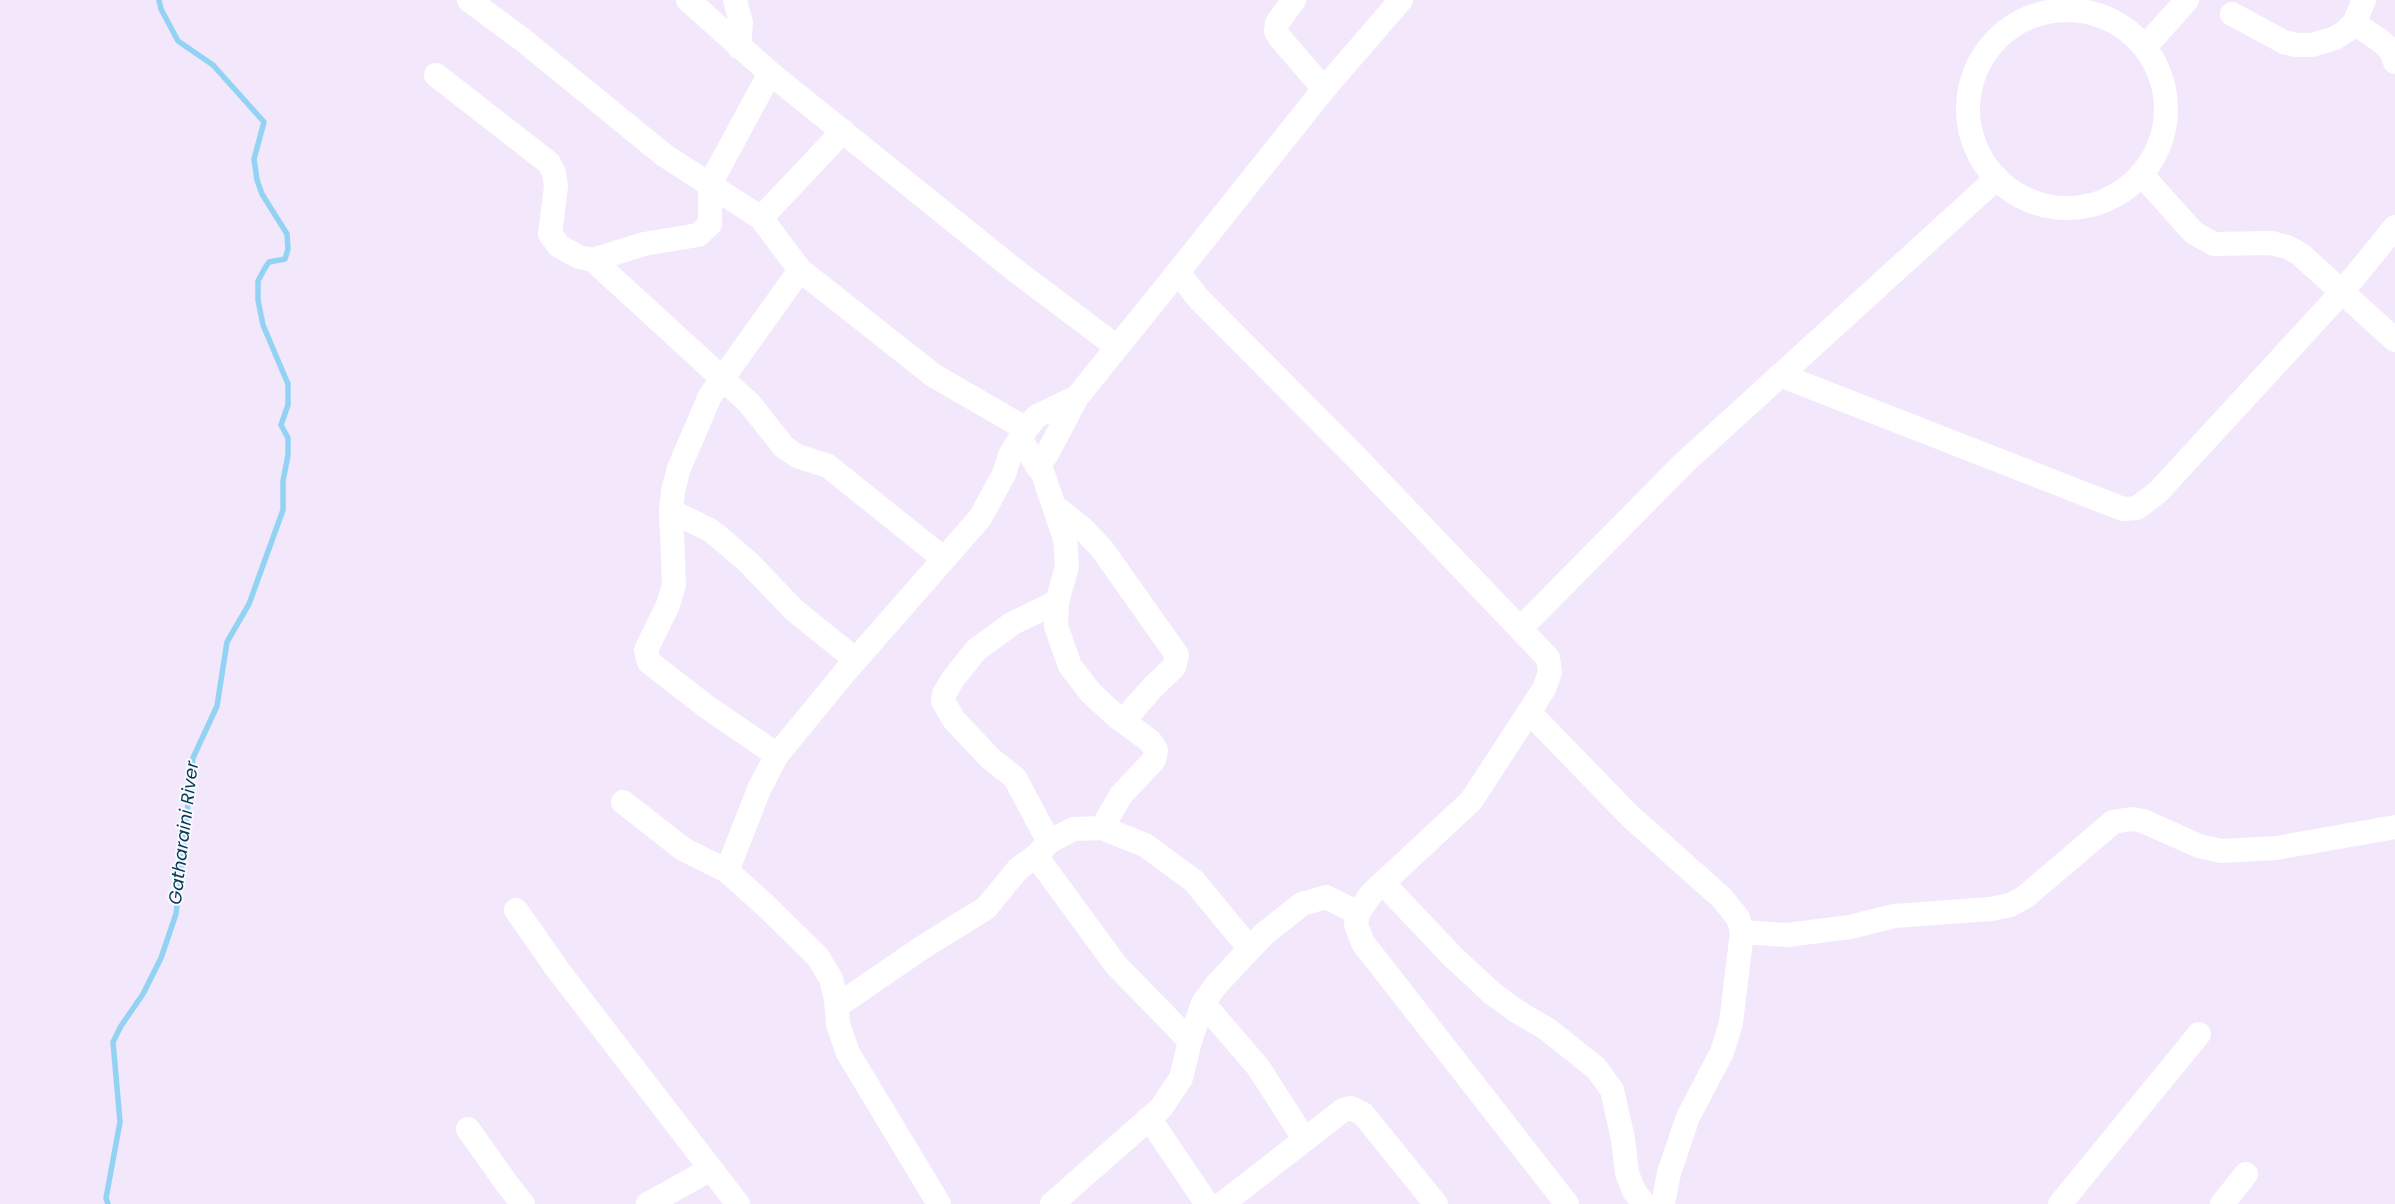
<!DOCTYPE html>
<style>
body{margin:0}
canvas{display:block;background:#f3e7fc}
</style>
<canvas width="2395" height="1204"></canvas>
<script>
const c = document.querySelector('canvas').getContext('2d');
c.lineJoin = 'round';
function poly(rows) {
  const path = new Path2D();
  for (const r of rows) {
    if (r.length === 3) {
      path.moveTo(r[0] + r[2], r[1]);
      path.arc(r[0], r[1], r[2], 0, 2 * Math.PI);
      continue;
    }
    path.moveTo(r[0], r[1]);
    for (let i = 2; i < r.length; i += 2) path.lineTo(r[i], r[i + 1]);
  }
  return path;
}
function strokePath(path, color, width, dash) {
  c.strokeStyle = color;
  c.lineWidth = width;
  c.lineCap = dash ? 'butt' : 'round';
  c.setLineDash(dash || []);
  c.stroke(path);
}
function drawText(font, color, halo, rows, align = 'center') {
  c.font = font + ' Poppins,sans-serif';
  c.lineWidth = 4;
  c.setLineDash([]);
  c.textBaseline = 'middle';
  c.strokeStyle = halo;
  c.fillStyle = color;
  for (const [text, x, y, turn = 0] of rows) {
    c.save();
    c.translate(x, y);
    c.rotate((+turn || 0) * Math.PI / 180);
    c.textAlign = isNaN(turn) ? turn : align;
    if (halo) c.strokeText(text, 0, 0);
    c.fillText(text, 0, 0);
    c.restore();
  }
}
const stream = poly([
 [108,1204,106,1198,120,1122,113,1042,121,1026,143,994,161,958,176,914,193,758,217,706,227,642,249,604,283,510,283,481,288,455,288,438,281,425,288,405,288,384,263,325,258,300,258,281,265,268,269,262,285,259,288,249,287,234,262,194,257,180,254,159,264,122,213,65,178,41,161,9,159,0]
]);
const minor = poly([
 [469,0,523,40,664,155,761,218,800,270,933,375,1026,429],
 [688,0,770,73,1016,271,1117,347],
 [735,0,741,23,739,47],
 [1294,0,1277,23,1276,31,1280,38,1324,89],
 [1401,0,1324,89,1178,272,1198,298,1354,455,1548,658,1550,672,1544,689,1471,801,1371,894,1358,913,1356,925,1363,943,1567,1204],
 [2067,109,99],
 [2232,14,2284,42,2296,45,2312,45,2335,38,2346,31,2354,23,2364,0],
 [2354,23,2382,42,2391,51,2395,62],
 [2145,47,2187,0],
 [436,75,549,163,554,173,556,186,550,234,559,246,579,257,593,260,644,244,698,235,710,224,710,184,770,73],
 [2141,174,2194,233,2214,244,2271,243,2287,247,2300,254,2395,340],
 [761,218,843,131],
 [593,260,749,403,784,447,797,456,828,466,944,559],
 [1780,375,2123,509,2137,508,2158,492,2342,292,2395,227],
 [1020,439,1043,474,1065,539,1067,566,1057,602,1056,626,1070,666,1091,693,1116,716,1150,741,1156,750,1154,760,1121,795,1102,828],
 [1037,466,1047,454,1077,397],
 [1054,506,1083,529,1102,549,1177,655,1174,667,1153,687,1123,721],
 [671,511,710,530,726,543,749,563,794,610,856,660],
 [1520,629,1684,463,1997,178],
 [1529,712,1630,816,1722,898,1738,918,1742,932,1731,1023,1722,1052,1688,1117,1669,1173,1663,1204],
 [777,755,707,707,649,662,646,650,668,605,674,585,671,511,673,491,679,468,710,396,800,270],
 [623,802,683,849,727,871],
 [1049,842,1015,778,990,758,954,720,943,701,944,694,953,679,976,650,1013,623,1057,602],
 [1036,856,1116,965,1190,1041],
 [1383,883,1452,956,1493,994,1518,1012,1547,1029,1596,1068,1612,1090,1623,1139,1627,1173,1634,1191,1644,1204],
 [516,910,558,970,738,1204],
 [1742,932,1787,935,1850,927,1894,916,1991,909,2010,905,2025,897,2113,822,2131,819,2143,821,2199,846,2221,851,2276,848,2395,827],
 [1203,1003,1258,1067,1305,1140],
 [837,1006,923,947,986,908,1018,869,1036,856,1049,842,1073,829,1102,828,1145,845,1194,881,1250,949],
 [1149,1118,1207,1204],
 [468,1129,507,1184,523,1204],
 [648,1204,711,1169],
 [939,1204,848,1053,838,1024,836,999,831,979,818,957,765,905,727,871,760,787,777,755,846,671,980,518,1004,474,1010,455,1026,429,1037,416,1077,397,1178,272],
 [1052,1204,1161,1108,1181,1078,1190,1041,1203,1003,1217,984,1264,934,1302,904,1326,897,1358,913],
 [1222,1204,1343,1110,1351,1108,1363,1114,1436,1204],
 [2060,1204,2199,1034],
 [2222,1204,2246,1174]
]);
const waterNames = [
 ["Gatharaini River",185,833,-83]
];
strokePath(stream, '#92d3f4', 5.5);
strokePath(minor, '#fff', 24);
drawText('italic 18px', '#023c52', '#fbf8fe', waterNames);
</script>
